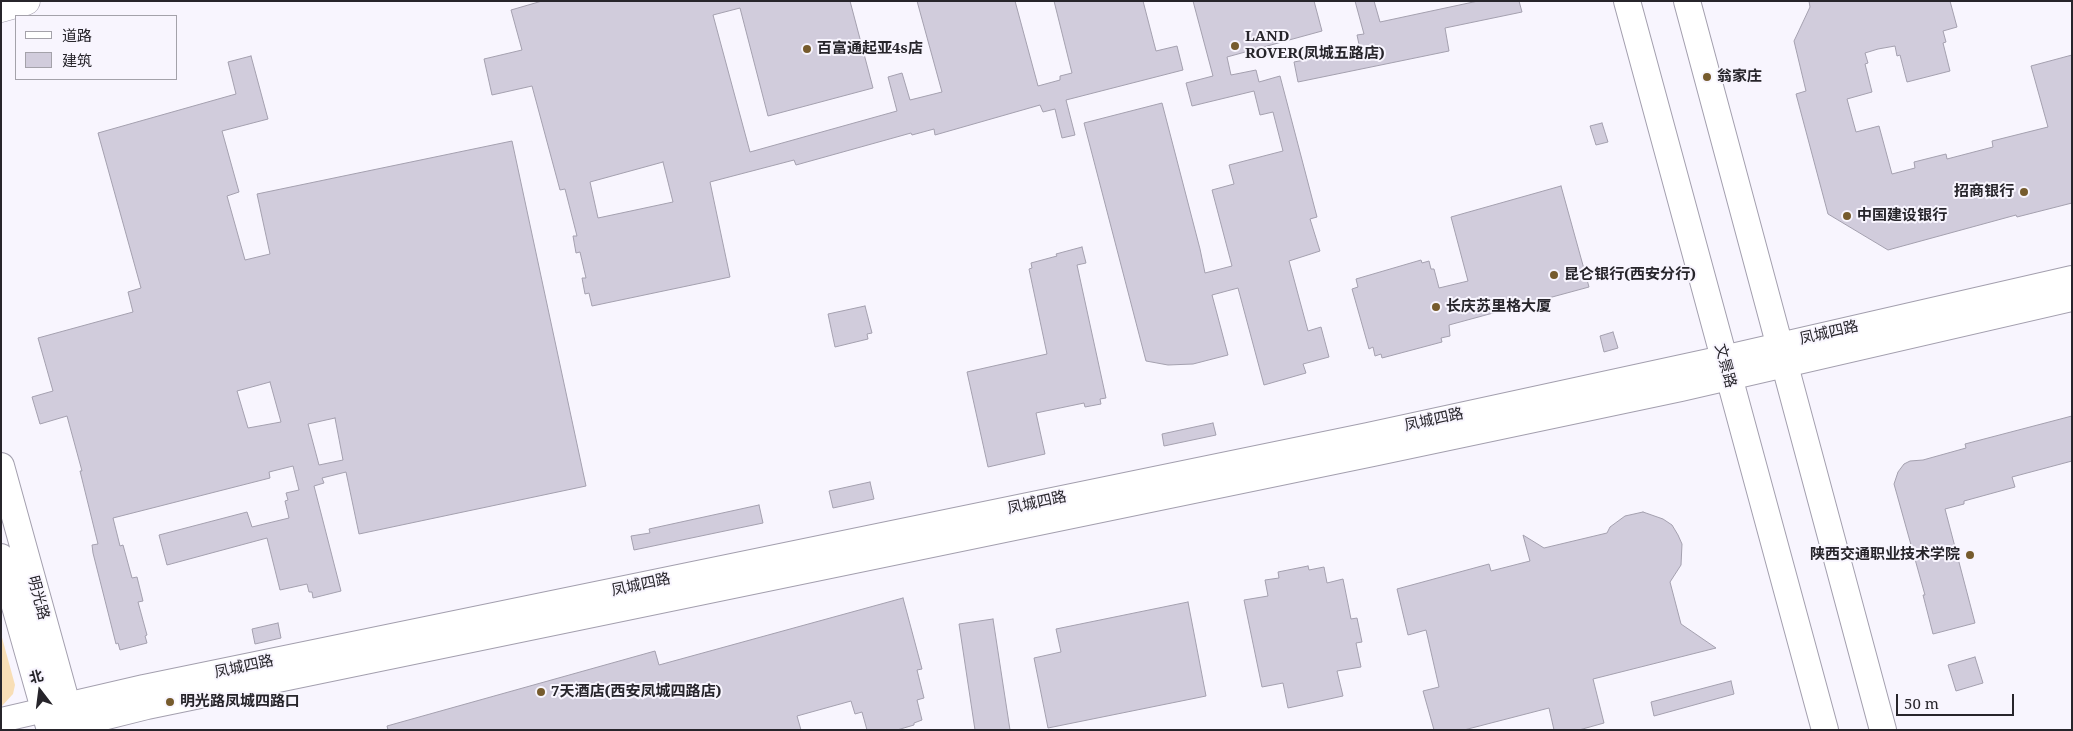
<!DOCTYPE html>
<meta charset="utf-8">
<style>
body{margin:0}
#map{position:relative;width:2073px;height:731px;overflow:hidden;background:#f8f5fe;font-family:"Noto Serif","Noto Sans SC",serif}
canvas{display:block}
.frame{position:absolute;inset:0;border:2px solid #27252b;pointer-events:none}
.legend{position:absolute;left:15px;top:15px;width:162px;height:65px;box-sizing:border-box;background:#f8f5fe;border:1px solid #a4a2aa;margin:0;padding:6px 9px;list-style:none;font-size:15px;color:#27252b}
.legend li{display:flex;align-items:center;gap:10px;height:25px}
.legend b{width:25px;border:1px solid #a4a2aa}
.north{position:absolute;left:15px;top:666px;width:50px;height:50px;-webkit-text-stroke:4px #f8f5fe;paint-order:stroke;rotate:345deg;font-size:14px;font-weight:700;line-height:20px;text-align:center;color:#27252b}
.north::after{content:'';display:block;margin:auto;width:18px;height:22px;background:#27252b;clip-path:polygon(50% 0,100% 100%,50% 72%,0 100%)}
.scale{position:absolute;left:1896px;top:694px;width:118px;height:22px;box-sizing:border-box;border:2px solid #27252b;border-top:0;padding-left:6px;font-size:15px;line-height:18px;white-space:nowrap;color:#27252b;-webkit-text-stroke:4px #f8f5fe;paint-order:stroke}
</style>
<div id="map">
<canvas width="2073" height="731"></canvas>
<div class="frame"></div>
<ul class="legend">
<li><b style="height:6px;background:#fff"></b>道路</li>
<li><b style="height:14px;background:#d1ccdc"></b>建筑</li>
</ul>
<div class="north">北</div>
<div class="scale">50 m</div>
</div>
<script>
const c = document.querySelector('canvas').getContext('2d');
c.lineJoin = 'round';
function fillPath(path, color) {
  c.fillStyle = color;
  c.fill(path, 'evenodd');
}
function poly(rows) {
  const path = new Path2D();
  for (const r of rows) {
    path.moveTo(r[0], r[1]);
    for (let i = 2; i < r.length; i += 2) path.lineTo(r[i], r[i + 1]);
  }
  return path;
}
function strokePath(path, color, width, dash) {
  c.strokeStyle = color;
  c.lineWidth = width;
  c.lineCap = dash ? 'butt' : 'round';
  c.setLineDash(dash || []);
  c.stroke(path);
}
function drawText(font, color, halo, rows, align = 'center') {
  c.font = font + ' "Noto Serif","Noto Sans SC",serif';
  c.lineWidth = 4;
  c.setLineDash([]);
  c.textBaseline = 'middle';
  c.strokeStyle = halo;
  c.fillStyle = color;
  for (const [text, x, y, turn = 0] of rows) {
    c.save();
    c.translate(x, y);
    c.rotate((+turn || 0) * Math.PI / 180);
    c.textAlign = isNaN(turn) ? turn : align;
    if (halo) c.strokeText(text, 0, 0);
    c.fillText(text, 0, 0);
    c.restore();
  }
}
const green = poly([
 [1,634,15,685,13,694,1,707]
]);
const building = poly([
 [542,1,850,1,873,88,768,116,740,8,713,15,750,152,897,111,888,77,902,73,910,100,942,92,917,1,1015,1,1038,86,1060,80,1060,76,1072,73,1054,1,1143,1,1156,51,1177,46,1183,70,1066,100,1075,135,1062,138,1055,109,1043,112,1040,105,935,135,934,129,912,135,911,133,796,165,794,160,710,182,730,277,592,306,589,293,585,294,582,278,586,278,580,252,576,253,573,236,577,236,565,189,560,190,532,86,492,95,484,59,522,50,511,10,542,1],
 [663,162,673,202,598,218,590,182,663,162],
 [1193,1,1314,1,1322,31,1227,57,1231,75,1256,70,1259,82,1280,76,1317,217,1310,219,1320,251,1289,261,1308,331,1321,327,1329,357,1303,364,1306,373,1264,385,1238,288,1212,295,1228,355,1193,364,1168,365,1146,361,1084,123,1162,103,1200,249,1205,273,1232,266,1212,190,1234,184,1229,165,1283,151,1273,112,1260,115,1254,91,1192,106,1186,83,1213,76,1193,1],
 [1355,1,1374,1,1380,22,1478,1,1519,1,1522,12,1445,28,1449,51,1298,82,1294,62,1360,49,1357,35,1364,34,1355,1],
 [1809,1,1950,1,1957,27,1943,31,1946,42,1943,43,1950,71,1907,82,1900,55,1897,56,1895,46,1878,49,1865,53,1868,63,1865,64,1872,92,1847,99,1856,132,1879,126,1892,174,1915,168,1914,162,1946,154,1947,159,1993,147,1992,141,2048,127,2031,66,2072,55,2072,203,2017,217,2016,215,1888,250,1828,214,1796,94,1806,91,1794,41,1810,7,1809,1],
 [251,56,268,119,222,131,239,192,227,196,245,260,270,254,257,194,512,141,586,486,359,534,346,472,322,478,324,483,314,486,341,591,313,598,312,592,309,592,307,584,280,590,267,538,167,565,159,535,247,512,252,527,289,518,285,501,288,500,286,493,299,490,293,466,269,472,270,478,113,518,120,546,123,545,132,578,137,577,143,601,138,602,147,635,145,636,147,643,120,650,118,643,116,644,93,553,92,545,98,544,80,471,82,471,67,416,40,424,32,397,53,391,38,338,133,312,128,292,141,288,98,133,236,94,228,62,251,56],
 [270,382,281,422,248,428,237,391,270,382],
 [335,418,343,460,319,465,308,424,335,418],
 [1602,123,1608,142,1596,145,1590,126,1602,123],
 [1561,186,1589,287,1449,325,1450,336,1441,338,1442,342,1382,358,1381,354,1375,356,1373,347,1369,349,1352,289,1358,287,1356,279,1421,260,1422,263,1429,261,1431,269,1434,269,1439,288,1468,281,1451,217,1561,186],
 [1082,247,1086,263,1077,265,1106,398,1100,399,1101,404,1085,407,1084,403,1036,413,1045,454,988,467,967,372,1047,354,1029,269,1032,268,1031,263,1057,256,1056,254,1082,247],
 [865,306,872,333,867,334,868,339,835,347,828,314,865,306],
 [1613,332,1618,348,1604,352,1600,336,1613,332],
 [2072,416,2072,461,2012,477,2015,487,1964,501,1964,504,1945,509,1975,623,1933,634,1923,595,1925,595,1894,484,1898,472,1904,464,1910,461,1923,460,1966,448,1965,444,2072,416],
 [1213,423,1216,435,1164,446,1162,434,1213,423],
 [870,482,874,499,833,508,829,491,870,482],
 [759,505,763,523,634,550,631,536,650,533,649,529,759,505],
 [1643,512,1663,519,1672,525,1678,535,1682,544,1681,565,1670,582,1681,624,1716,648,1593,679,1604,723,1579,730,1554,730,1549,708,1464,730,1434,730,1423,691,1439,687,1426,630,1408,635,1397,589,1489,564,1491,571,1530,561,1523,535,1544,548,1607,533,1610,527,1625,516,1643,512],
 [1308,566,1309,570,1324,567,1327,583,1343,579,1351,619,1357,618,1362,642,1356,643,1361,667,1337,671,1343,696,1288,708,1283,683,1262,687,1244,600,1268,596,1265,580,1279,578,1278,572,1308,566],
 [903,598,922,669,917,670,924,698,917,700,922,720,914,723,914,725,897,730,867,730,862,712,855,714,851,701,797,716,801,730,388,730,387,726,655,651,659,665,903,598],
 [1188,602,1206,696,1048,728,1034,658,1061,652,1056,629,1188,602],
 [993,619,1010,730,975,730,959,624,993,619],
 [278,623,281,638,255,644,252,629,278,623],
 [1975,657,1983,683,1956,691,1948,665,1975,657],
 [1731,681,1734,694,1654,716,1651,702,1731,681]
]);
const tertiary = poly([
 [1,720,144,687,1368,435,1723,358,2072,278],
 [55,730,147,707,1373,454,1681,389,2072,299]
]);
const secondary = poly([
 [1627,1,1825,730],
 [1687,1,1883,730],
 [1,466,74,730],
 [1,557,50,730]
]);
const primary = poly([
 [1,8,26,1]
]);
const markers = [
 [1235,46,5,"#765b2d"],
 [807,49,5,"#765b2d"],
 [1707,77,5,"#765b2d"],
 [2024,192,5,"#765b2d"],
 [1847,216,5,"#765b2d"],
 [1554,275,5,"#765b2d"],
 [1436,307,5,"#765b2d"],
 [1970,555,5,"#765b2d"],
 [541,692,5,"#765b2d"],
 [170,702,5,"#765b2d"]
];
const poiNames = [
 ["LAND",1245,37],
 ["ROVER(凤城五路店)",1245,54],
 ["百富通起亚4s店",817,49],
 ["翁家庄",1717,77],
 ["招商银行",2014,192,"right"],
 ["中国建设银行",1857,216],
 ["昆仑银行(西安分行)",1564,275],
 ["长庆苏里格大厦",1446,307],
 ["陕西交通职业技术学院",1960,555,"right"],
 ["7天酒店(西安凤城四路店)",551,692],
 ["明光路凤城四路口",180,702]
];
const streetNames = [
 ["凤城四路",1829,333,-13],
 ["文景路",1725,366,75],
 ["凤城四路",1434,420,-12],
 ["凤城四路",1037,503,-12],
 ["凤城四路",641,585,-12],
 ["明光路",38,598,75],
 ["凤城四路",244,667,-12]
];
fillPath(green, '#f8deb6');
fillPath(building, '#d1ccdc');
strokePath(building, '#a4a0af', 1);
strokePath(tertiary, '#a39fae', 26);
strokePath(secondary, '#a39fae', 28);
strokePath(primary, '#a39fae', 29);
strokePath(tertiary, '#fff', 24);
strokePath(secondary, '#fff', 26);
strokePath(primary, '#fff', 28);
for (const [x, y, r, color] of markers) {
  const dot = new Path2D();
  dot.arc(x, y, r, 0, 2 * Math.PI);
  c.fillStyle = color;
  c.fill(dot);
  strokePath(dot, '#f8f5fe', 2);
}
drawText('bold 15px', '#27252b', '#f8f5fe', poiNames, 'left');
drawText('15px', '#27252b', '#f8f5fe', streetNames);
</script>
